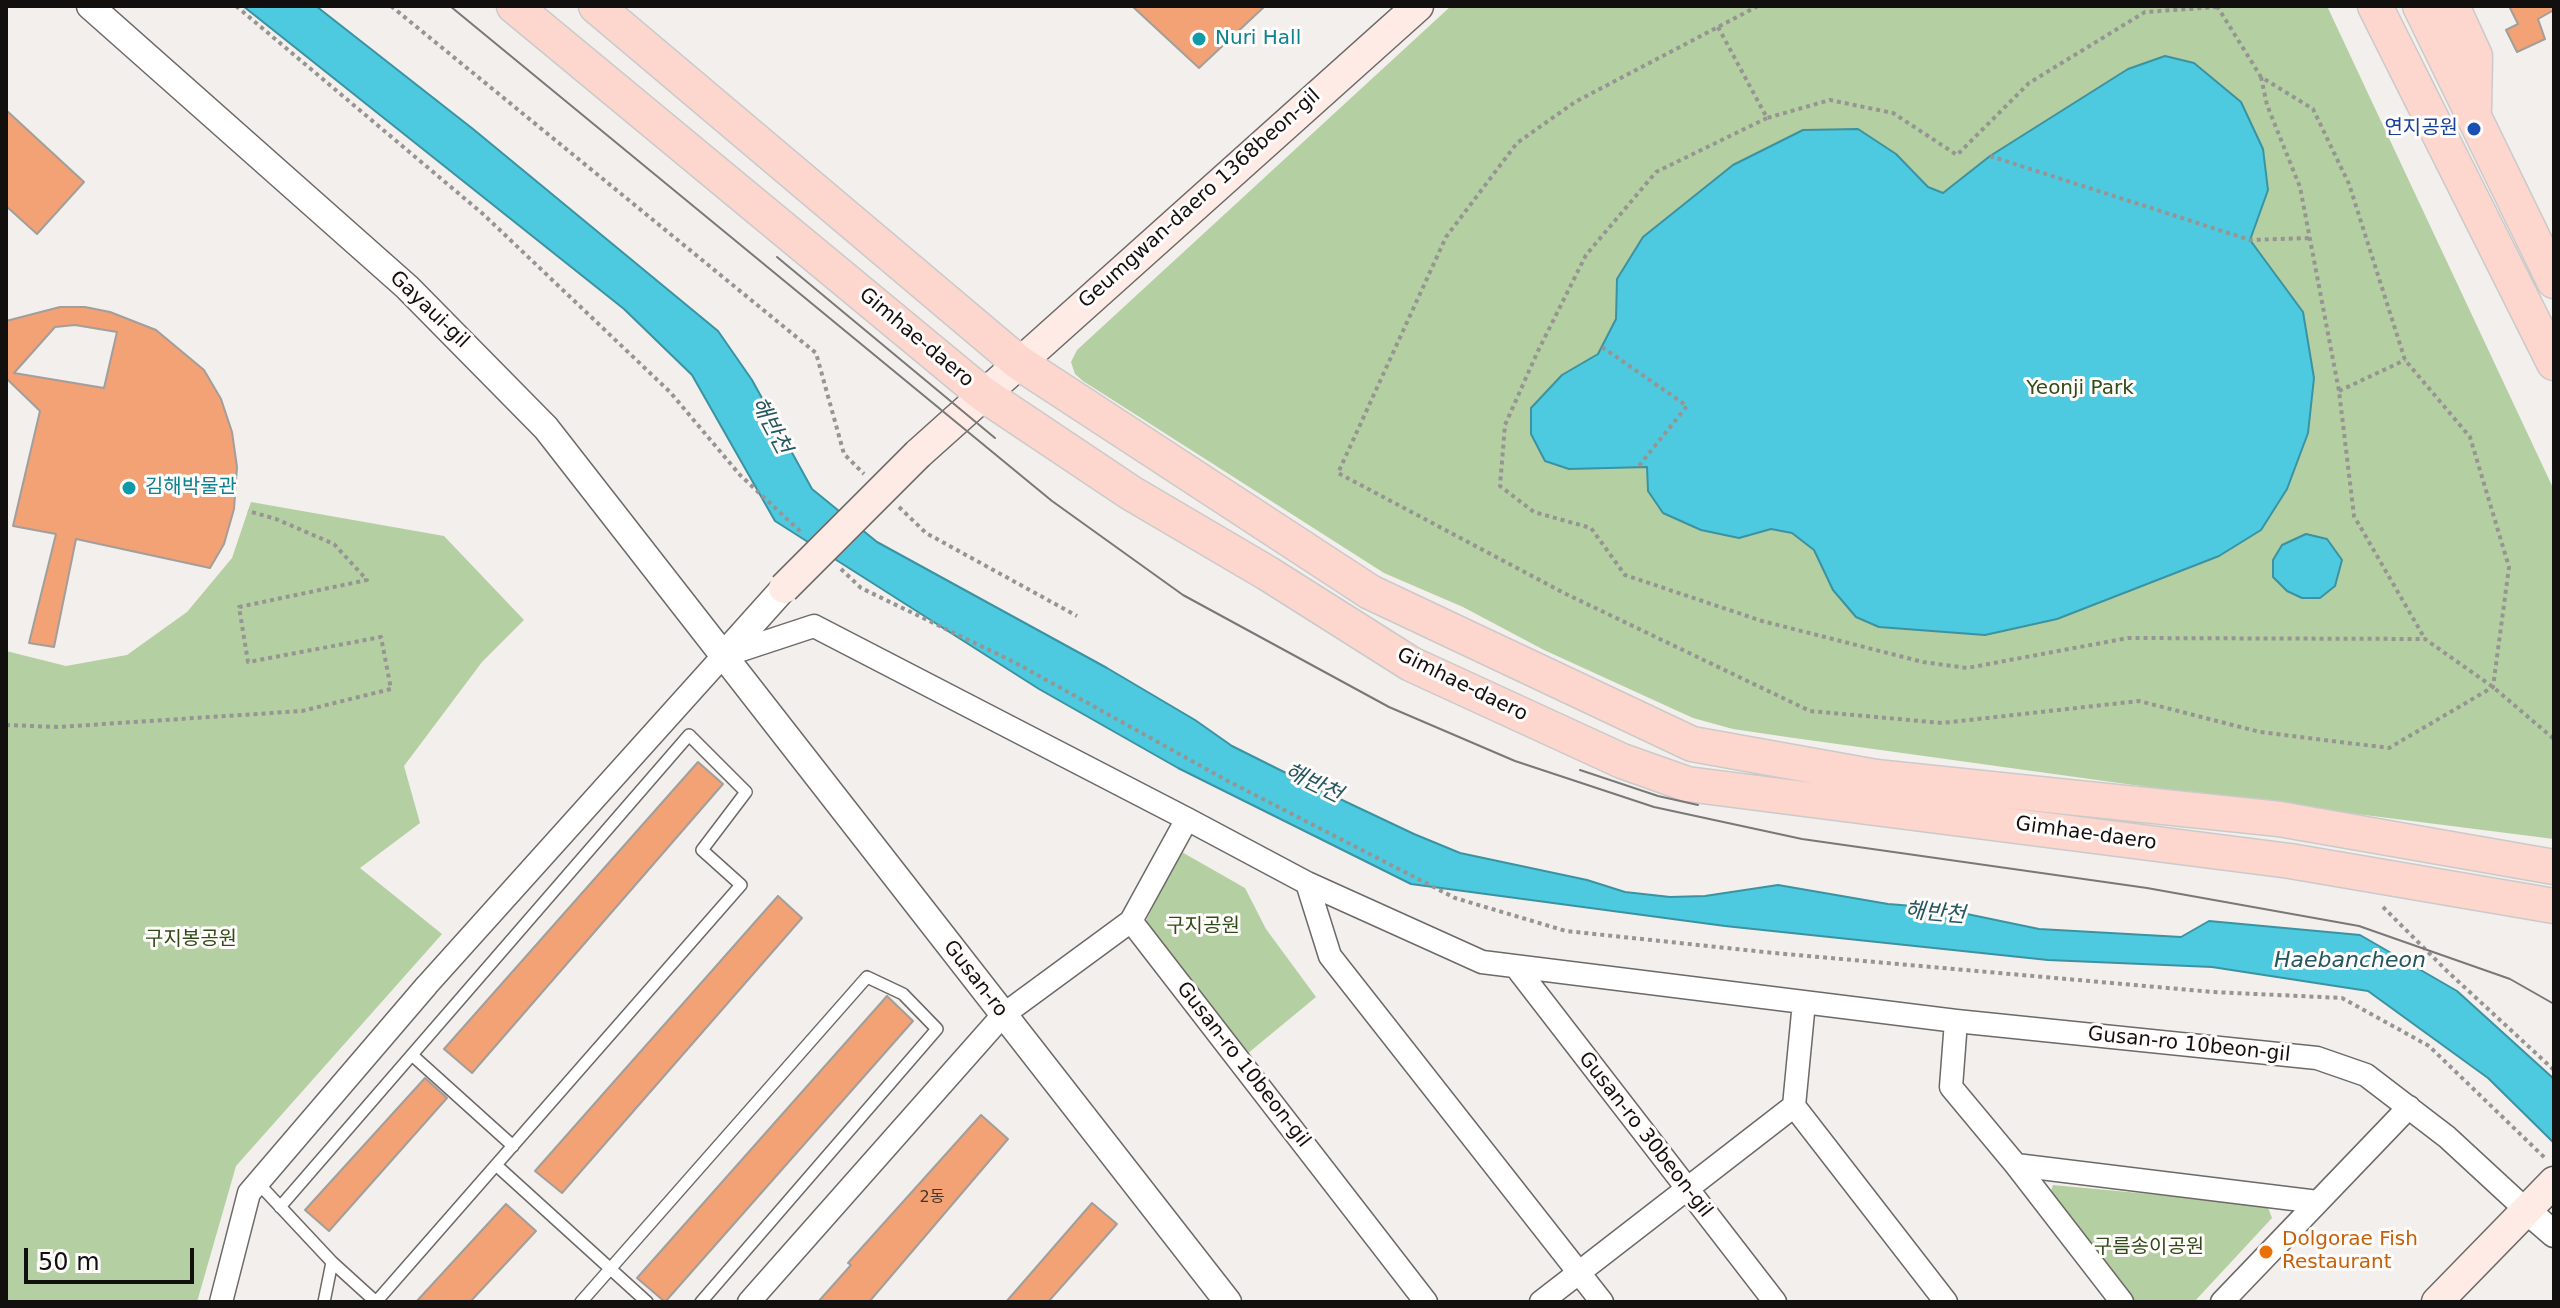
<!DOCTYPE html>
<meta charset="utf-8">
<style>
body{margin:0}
#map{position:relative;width:2560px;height:1308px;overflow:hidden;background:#f2efec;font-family:"DejaVu Sans",sans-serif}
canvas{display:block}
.frame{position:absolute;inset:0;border:8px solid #11100f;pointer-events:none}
.scale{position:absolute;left:24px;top:1248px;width:170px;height:36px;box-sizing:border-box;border:4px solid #11100f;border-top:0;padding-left:10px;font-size:24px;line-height:28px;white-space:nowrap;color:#11100f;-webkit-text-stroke:6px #fffcfb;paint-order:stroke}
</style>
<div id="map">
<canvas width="2560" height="1308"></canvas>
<div class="frame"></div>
<div class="scale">50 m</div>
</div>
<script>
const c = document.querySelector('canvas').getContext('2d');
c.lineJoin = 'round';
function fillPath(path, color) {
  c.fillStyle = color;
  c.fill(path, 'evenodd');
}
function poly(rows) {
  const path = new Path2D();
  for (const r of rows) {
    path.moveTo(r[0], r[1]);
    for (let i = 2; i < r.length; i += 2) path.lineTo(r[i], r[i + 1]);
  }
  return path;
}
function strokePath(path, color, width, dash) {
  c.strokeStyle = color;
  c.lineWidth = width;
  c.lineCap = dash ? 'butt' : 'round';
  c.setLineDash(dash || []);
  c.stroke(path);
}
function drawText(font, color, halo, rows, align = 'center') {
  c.font = font + ' "DejaVu Sans","Noto Sans KR",sans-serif';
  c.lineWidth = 6;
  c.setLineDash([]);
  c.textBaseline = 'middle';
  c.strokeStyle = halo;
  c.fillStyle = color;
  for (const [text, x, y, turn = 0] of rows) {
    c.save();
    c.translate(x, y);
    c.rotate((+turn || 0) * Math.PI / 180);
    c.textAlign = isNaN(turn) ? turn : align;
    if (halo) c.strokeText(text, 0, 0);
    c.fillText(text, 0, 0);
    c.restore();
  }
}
const green = poly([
 [1451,6,2327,6,2554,490,2554,839,2191,793,1787,737,1733,729,1693,718,1544,650,1463,607,1384,573,1083,381,1075,374,1071,362,1077,350],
 [251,502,444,536,524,620,482,662,404,766,420,823,360,868,442,934,236,1166,197,1302,6,1302,6,651,66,666,127,655,187,612,232,558],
 [1180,851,1245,888,1266,929,1316,997,1247,1054,1152,950,1146,921],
 [2053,1185,2267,1205,2272,1218,2194,1302,2120,1302,2048,1200]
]);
const water = poly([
 [243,6,316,6,473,129,718,331,752,380,812,489,877,542,1107,668,1195,720,1232,746,1304,782,1414,834,1460,853,1587,880,1625,892,1670,897,1705,896,1778,885,1888,904,1938,908,2039,929,2181,937,2209,921,2360,935,2457,991,2554,1079,2554,1143,2488,1078,2368,991,2212,967,2048,960,1725,926,1411,884,1178,768,1039,689,775,521,692,375,624,309,243,6],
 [2165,56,2194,63,2241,102,2263,149,2268,190,2250,240,2303,312,2314,378,2308,433,2287,489,2261,530,2219,556,2057,619,1985,635,1879,627,1856,617,1833,590,1814,550,1792,533,1771,529,1739,538,1701,530,1663,513,1648,491,1647,467,1569,469,1545,461,1531,434,1531,408,1562,375,1598,354,1616,319,1617,279,1643,237,1733,165,1803,130,1858,129,1896,154,1928,187,1943,193,1990,156,2128,69,2165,56],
 [2306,534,2327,539,2342,560,2335,586,2320,598,2302,598,2287,591,2273,577,2273,560,2282,545,2306,534]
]);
const building = poly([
 [1132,6,1265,6,1199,68,1132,6],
 [2509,6,2554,6,2554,10,2538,19,2545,39,2517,52,2506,30,2518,24,2509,6],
 [6,110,84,182,37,234,6,206,6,110],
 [60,307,85,307,110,312,156,330,204,370,221,399,232,432,237,467,234,509,224,544,210,568,76,539,54,647,29,643,56,534,13,526,40,411,8,380,6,382,6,321,60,307],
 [75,325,117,332,104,388,14,373,55,327,75,325],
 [698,762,723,784,472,1073,444,1049,698,762],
 [778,896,802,918,562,1193,535,1171,778,896],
 [887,996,913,1021,665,1302,637,1278,887,996],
 [425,1078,447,1098,329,1231,305,1210,425,1078],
 [981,1115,1008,1139,869,1302,818,1302,851,1265,848,1263,981,1115],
 [1092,1203,1117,1224,1048,1302,1006,1302,1092,1203],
 [506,1204,536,1231,470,1302,416,1302,506,1204]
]);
const path = poly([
 [236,6,483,214,670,392,740,475,802,533],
 [391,6,816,353,844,454,864,474],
 [1758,6,1575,102,1517,143,1446,237,1338,473,1564,593,1810,711,1942,723,2139,701,2260,732,2389,748,2493,687,2509,567,2470,437,2405,360,2349,184,2313,109,2261,77,2217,6],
 [1718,27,1767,118,1830,100,1893,113,1957,155,2029,83,2145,12,2217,7],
 [2261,77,2267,105,2300,187,2339,391,2354,516,2425,639],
 [1767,118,1656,172,1586,255,1537,353,1505,425,1500,486,1534,512,1591,528,1625,575,1762,621,1923,662,1967,668,2128,638,2425,639,2493,687,2554,739],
 [1990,156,2250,240,2310,238],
 [1602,347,1687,406,1638,467],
 [2339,391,2405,360],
 [899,507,926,533,1077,616],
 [841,569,861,588,1014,662,1226,780,1455,898,1566,931,1774,953,2213,992,2342,998,2429,1046,2546,1159],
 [6,725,58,727,302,711,391,689,381,637,248,662,239,607,367,580,334,544,276,519,248,511],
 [2383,907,2447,971,2554,1070]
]);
const service = poly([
 [412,1055,513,1146],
 [496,1165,647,1302],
 [258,1183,332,1262,324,1302],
 [280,1207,689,735,746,792,702,850,741,885,376,1302],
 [332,1262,376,1302],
 [581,1302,867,977,903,994,937,1029,701,1302]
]);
const minor = poly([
 [1307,883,1330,956,1602,1302],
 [1131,921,1426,1302],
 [1516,967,1775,1302],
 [1804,1002,1794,1106,1946,1302],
 [1956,1021,1951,1087,2016,1165,2122,1302],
 [2016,1165,2318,1202],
 [221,1302,249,1193,427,985,723,656,814,626,1187,819,1307,883,1482,962,1956,1021,2317,1058,2366,1075,2447,1137,2525,1209],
 [749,1302,1003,1015,1131,921,1187,819],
 [1541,1302,1794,1106],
 [2222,1302,2409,1107]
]);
const tertiary = poly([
 [90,6,407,287,546,428,1228,1302],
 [723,656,784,588],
 [2525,1209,2554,1234]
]);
const secondary = poly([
 [918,454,1418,6],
 [2437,1302,2554,1182]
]);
const primary = poly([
 [514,6,983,394,1131,493,1267,573,1411,664,1622,761,1687,784,2290,861,2554,906],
 [596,6,1018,362,1370,592,1692,744,1876,777,2279,819,2554,867],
 [2375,6,2554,363],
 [2420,6,2554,281],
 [2452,6,2475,56,2474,109]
]);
const tram = poly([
 [450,6,1052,501,1183,595,1389,707,1515,761,1654,807,1802,839,2147,888,2359,926,2510,979,2554,1004],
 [777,257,995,438],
 [1580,770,1658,796,1698,805]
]);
const secondaryBridge = poly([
 [784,588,918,454]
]);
const markers = [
 [1199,39,8,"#0f9aa8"],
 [2474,129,8,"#1a4fb4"],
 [129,488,8,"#0f9aa8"],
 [2266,1252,8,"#e8710a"]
];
const numberNames = [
 ["2동",932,1198]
];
const cultureNames = [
 ["Nuri Hall",1215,39],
 ["김해박물관",145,488]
];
const transitNames = [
 ["연지공원",2458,129]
];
const streetNames = [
 ["Geumgwan-daero 1368beon-gil",1200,199,-42],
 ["Gayaui-gil",429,310,44],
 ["Gimhae-daero",916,338,40],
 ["Gimhae-daero",1462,685,26],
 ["Gimhae-daero",2086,834,8],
 ["Gusan-ro",975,979,52],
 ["Gusan-ro 10beon-gil",2189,1045,6],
 ["Gusan-ro 10beon-gil",1243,1065,52],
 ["Gusan-ro 30beon-gil",1645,1135,52]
];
const parkNames = [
 ["Yeonji Park",2080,389],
 ["구지공원",1203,927],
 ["구지봉공원",191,940],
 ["구름송이공원",2149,1248]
];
const foodNames = [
 ["Dolgorae Fish",2282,1240],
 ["Restaurant",2282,1263]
];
const waterNames = [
 ["해반천",770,426,62],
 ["해반천",1313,784,26],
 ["해반천",1935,914,5],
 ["Haebancheon",2350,961]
];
fillPath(green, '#b4cfa1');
fillPath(water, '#4dcadf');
strokePath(water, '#3b92a1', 2);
fillPath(building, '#f2a274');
strokePath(building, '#a19e9c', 2);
strokePath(service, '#6c6967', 14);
strokePath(minor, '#6c6967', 25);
strokePath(tertiary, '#6c6967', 29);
strokePath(secondary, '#6c6967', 33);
strokePath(primary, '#cbcaca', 37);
strokePath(path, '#979593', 4, [4, 4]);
strokePath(service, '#fff', 11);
strokePath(minor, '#fff', 22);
strokePath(tertiary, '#fff', 26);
strokePath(secondary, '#feebe6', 30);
strokePath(primary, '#fdd7ce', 34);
strokePath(tram, '#7a7876', 2);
strokePath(secondaryBridge, '#6c6967', 33, []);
strokePath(secondaryBridge, '#feebe6', 30);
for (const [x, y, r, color] of markers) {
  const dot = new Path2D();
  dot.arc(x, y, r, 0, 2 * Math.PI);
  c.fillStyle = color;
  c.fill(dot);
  strokePath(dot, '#fffcfb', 3);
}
drawText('16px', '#493428', null, numberNames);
drawText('20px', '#0d838f', '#fffcfb', cultureNames, 'left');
drawText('20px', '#164399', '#fffcfb', transitNames, 'right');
drawText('20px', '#11100f', '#fffcfb', streetNames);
drawText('20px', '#2f4b17', '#fffcfb', parkNames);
drawText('20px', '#c56008', '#fffcfb', foodNames, 'left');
drawText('italic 22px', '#225760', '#fffcfb', waterNames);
</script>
